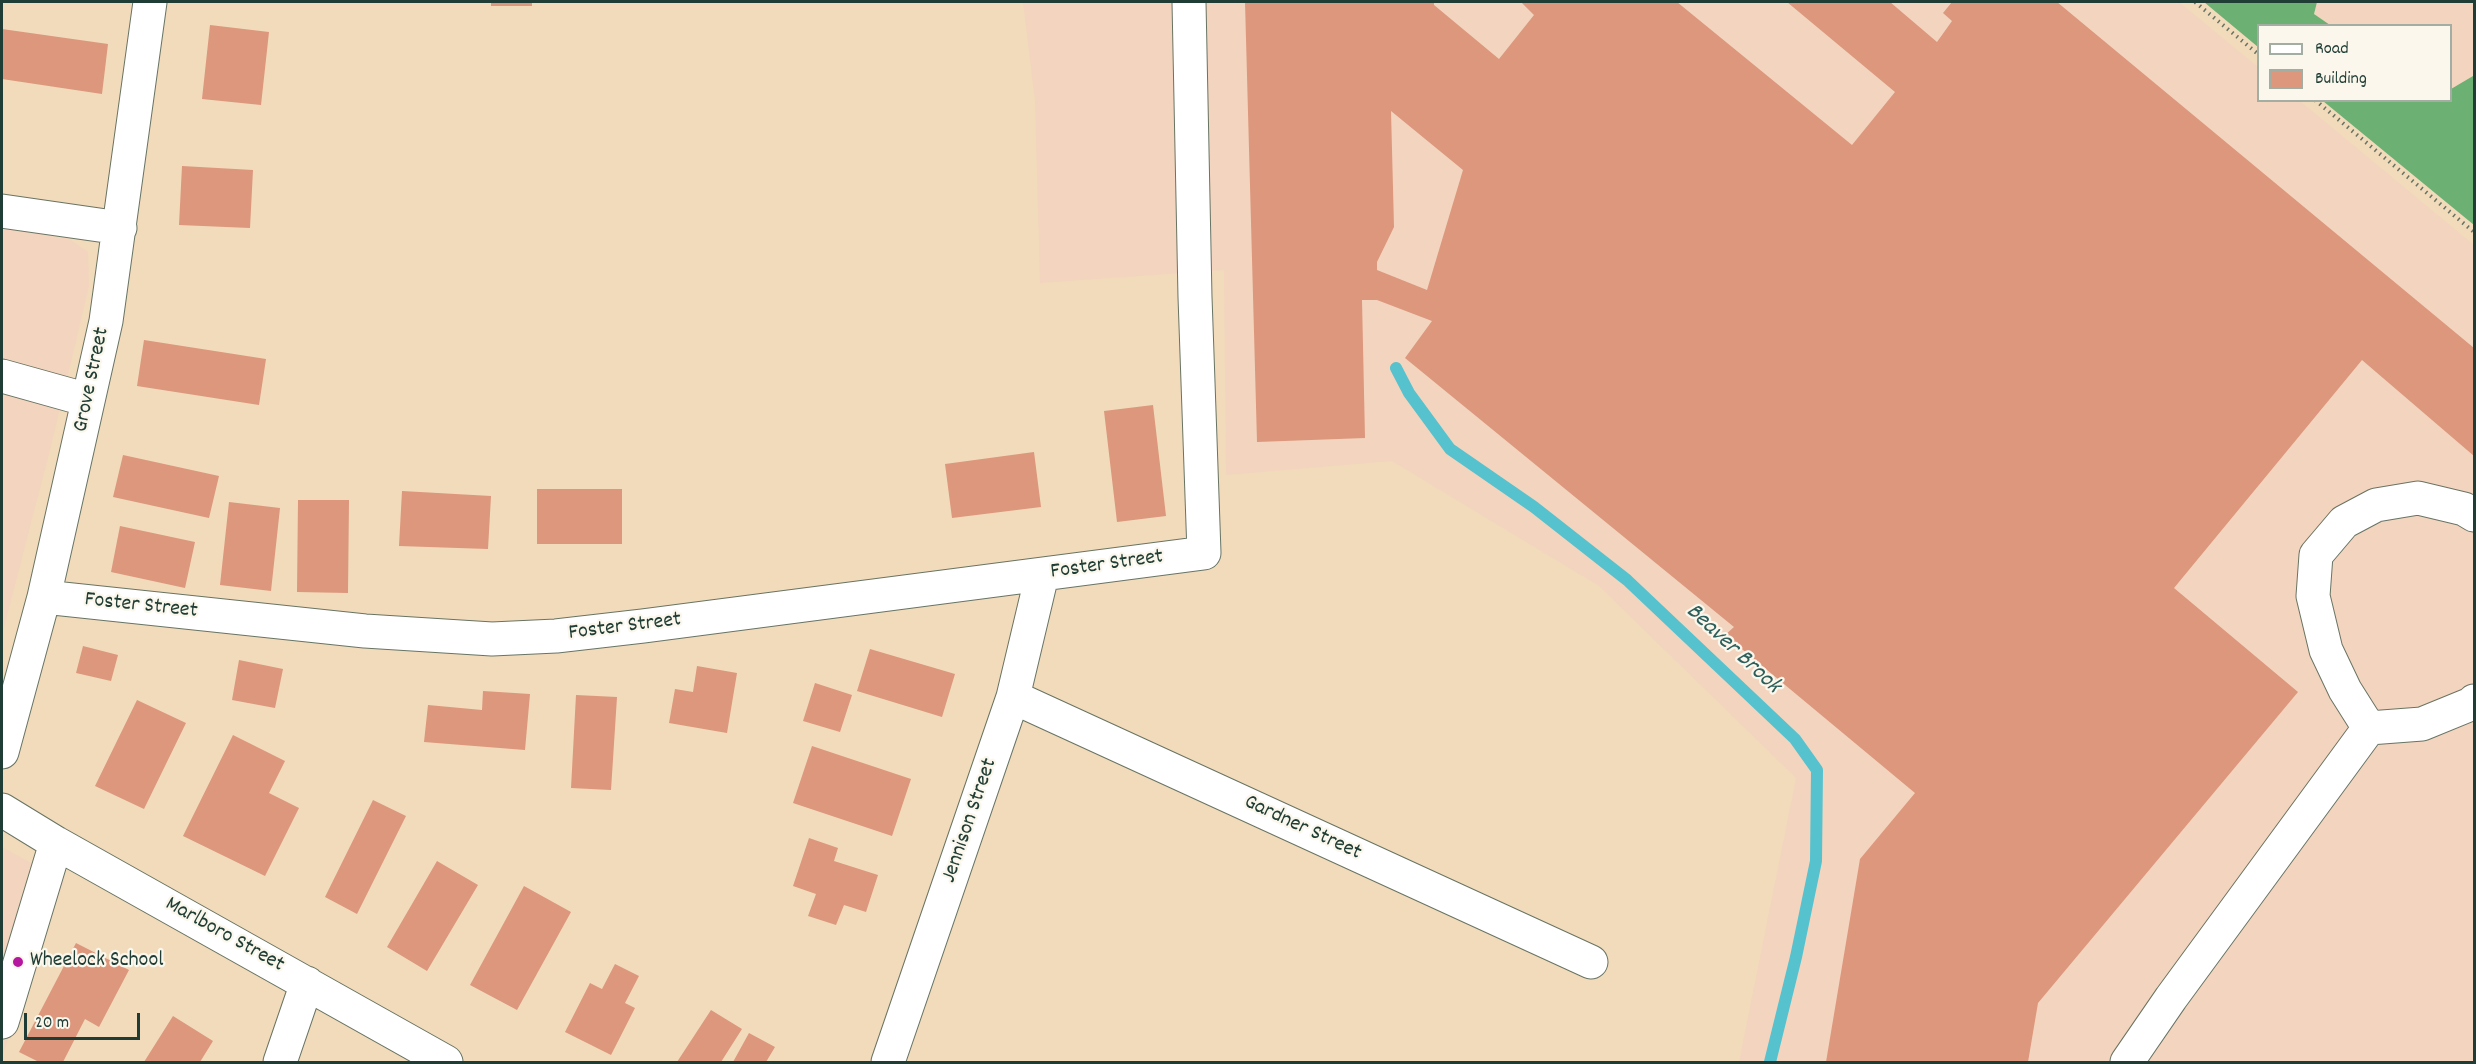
<!DOCTYPE html>
<style>
body{margin:0}
#map{position:relative;width:2476px;height:1064px;overflow:hidden;background:#f1dbbb;font-family:Dekko,sans-serif}
canvas{display:block}
.frame{position:absolute;inset:0;border:3px solid #1f3d34;pointer-events:none}
.legend{position:absolute;left:2257px;top:24px;width:195px;height:78px;box-sizing:border-box;background:#fbf7ec;border:2px solid #a3ada2;margin:0;padding:8px 10px;list-style:none;font-size:18px;color:#1f3d34}
.legend li{display:flex;align-items:center;gap:12px;height:30px}
.legend b{width:30px;border:2px solid #a3ada2}
.scale{position:absolute;left:24px;top:1013px;width:116px;height:27px;box-sizing:border-box;border:3px solid #1f3d34;border-top:0;padding-left:8px;font-size:18px;line-height:21px;white-space:nowrap;color:#1f3d34;-webkit-text-stroke:4px #fbf7ec;paint-order:stroke}
</style>
<div id="map">
<canvas width="2476" height="1064"></canvas>
<div class="frame"></div>
<ul class="legend">
<li><b style="height:8px;background:#fff"></b>Road</li>
<li><b style="height:16px;background:#dc977d"></b>Building</li>
</ul>
<div class="scale">20 m</div>
</div>
<script>
const c = document.querySelector('canvas').getContext('2d');
c.lineJoin = 'round';
function fillPath(path, color) {
  c.fillStyle = color;
  c.fill(path, 'evenodd');
}
function poly(rows) {
  const path = new Path2D();
  for (const r of rows) {
    path.moveTo(r[0], r[1]);
    for (let i = 2; i < r.length; i += 2) path.lineTo(r[i], r[i + 1]);
  }
  return path;
}
function strokePath(path, color, width, dash) {
  c.strokeStyle = color;
  c.lineWidth = width;
  c.lineCap = dash ? 'butt' : 'round';
  c.setLineDash(dash || []);
  c.stroke(path);
}
function drawText(font, color, halo, rows, align = 'center') {
  c.font = font + ' Dekko,sans-serif';
  c.lineWidth = 4.5;
  c.setLineDash([]);
  c.textBaseline = 'middle';
  c.strokeStyle = halo;
  c.fillStyle = color;
  for (const [text, x, y, turn = 0] of rows) {
    c.save();
    c.translate(x, y);
    c.rotate((+turn || 0) * Math.PI / 180);
    c.textAlign = isNaN(turn) ? turn : align;
    if (halo) c.strokeText(text, 0, 0);
    c.fillText(text, 0, 0);
    c.restore();
  }
}
const built = poly([
 [1023,2,2179,2,2258,67,2258,100,2300,101,2474,245,2474,1062,1739,1062,1796,778,1599,586,1392,461,1226,475,1224,270,1040,283,1035,101],
 [2317,2,2474,2,2474,78,2473,76,2451,89,2450,26,2330,25,2314,14],
 [2,228,69,239,88,252,89,286,50,450,2,635],
 [2,847,64,881,2,1057]
]);
const forest = poly([
 [2204,2,2317,2,2314,14,2330,25,2258,26,2258,47],
 [2473,76,2474,225,2323,101,2450,100,2451,89]
]);
const stream = poly([
 [1396,368,1409,393,1450,449,1534,507,1627,580,1795,739,1817,770,1816,861,1796,957,1770,1062]
]);
const building = poly([
 [491,2,532,2,532,6,491,6],
 [1245,2,1434,2,1434,5,1499,59,1534,15,1521,2,1677,2,1852,145,1895,92,1787,2,1890,2,1937,42,1952,21,1943,13,1952,2,2057,2,2474,348,2474,456,2362,360,2174,588,2298,692,2038,1003,2028,1062,1826,1062,1860,859,1915,793,1725,635,1734,627,1405,358,1432,321,1377,300,1362,300,1365,438,1257,442],
 [1391,111,1463,170,1427,290,1377,270,1377,262,1394,227],
 [210,25,269,32,261,105,202,99],
 [2,29,108,44,102,94,2,79],
 [182,166,253,170,250,228,179,225],
 [144,340,266,359,259,405,137,386],
 [1153,405,1166,516,1117,522,1104,411],
 [1034,452,1041,507,952,518,945,464],
 [123,455,219,476,209,518,113,497],
 [537,489,622,489,622,544,537,544],
 [402,491,491,496,488,549,399,546],
 [298,500,349,500,348,593,297,592],
 [229,502,280,508,271,591,220,585],
 [120,526,195,542,185,588,111,572],
 [83,646,118,655,111,681,76,673],
 [870,649,955,674,942,717,857,691],
 [239,660,283,669,275,708,232,700],
 [697,666,737,673,727,733,669,723,675,689,693,692],
 [815,683,852,695,840,732,803,721],
 [483,691,530,694,525,750,424,742,428,705,482,710],
 [576,695,617,697,611,790,571,788],
 [137,700,186,723,144,809,95,786],
 [233,735,285,761,269,793,299,808,265,876,183,836],
 [812,746,911,779,892,836,793,803],
 [373,800,406,816,357,914,325,897],
 [809,838,838,848,834,861,878,875,866,912,844,905,836,925,808,916,816,894,793,886],
 [437,861,478,885,427,971,387,947],
 [524,886,571,912,517,1010,470,985],
 [76,943,129,970,99,1027,85,1019,63,1062,39,1062,19,1052],
 [615,964,639,976,625,1003,635,1008,611,1055,565,1032,590,983,602,989],
 [711,1010,742,1029,721,1062,677,1062],
 [173,1016,213,1041,200,1062,144,1062],
 [749,1033,775,1047,766,1062,733,1062]
]);
const path = poly([
 [2195,2,2258,54],
 [2315,100,2474,232]
]);
const minor = poly([
 [2,211,120,228],
 [2,376,88,400],
 [2474,515,2464,509,2418,498,2376,505,2344,522,2316,555,2313,596,2326,650,2345,690,2369,728,2422,724,2471,704,2474,701],
 [44,597,365,631,492,639,556,636,643,626,1204,553,1195,297,1189,2],
 [1013,697,1591,962],
 [2,752,44,597,106,321,150,2],
 [2,810,56,843,446,1062],
 [2,1022,56,843],
 [280,1062,307,983],
 [888,1062,1013,697,1042,575],
 [2127,1062,2171,998,2369,728]
]);
const markers = [
 [18,962,6,"#b5179e"]
];
const streetNames = [
 ["Grove Street",93,380,-78],
 ["Foster Street",1107,566,-8],
 ["Foster Street",141,607,6],
 ["Foster Street",625,628,-7],
 ["Jennison Street",971,821,-71],
 ["Gardner Street",1302,829,25],
 ["Marlboro Street",224,936,29]
];
const poiNames = [
 ["Wheelock School",30,962]
];
const waterNames = [
 ["Beaver Brook",1732,650,43]
];
fillPath(built, '#f3d4be');
fillPath(forest, '#6cb074');
strokePath(stream, '#55c2ce', 12);
fillPath(building, '#dc977d');
strokePath(minor, '#687463', 35);
strokePath(path, '#687463', 4, [1.5, 4.5]);
strokePath(minor, '#fff', 33);
for (const [x, y, r, color] of markers) {
  const dot = new Path2D();
  dot.arc(x, y, r, 0, 2 * Math.PI);
  c.fillStyle = color;
  c.fill(dot);
  strokePath(dot, '#fbf7ec', 2);
}
drawText('22px', '#1f3d34', '#fbf7ec', streetNames);
drawText('22px', '#1f3d34', '#fbf7ec', poiNames, 'left');
drawText('italic 24px', '#2c5e5a', '#fbf7ec', waterNames);
</script>
